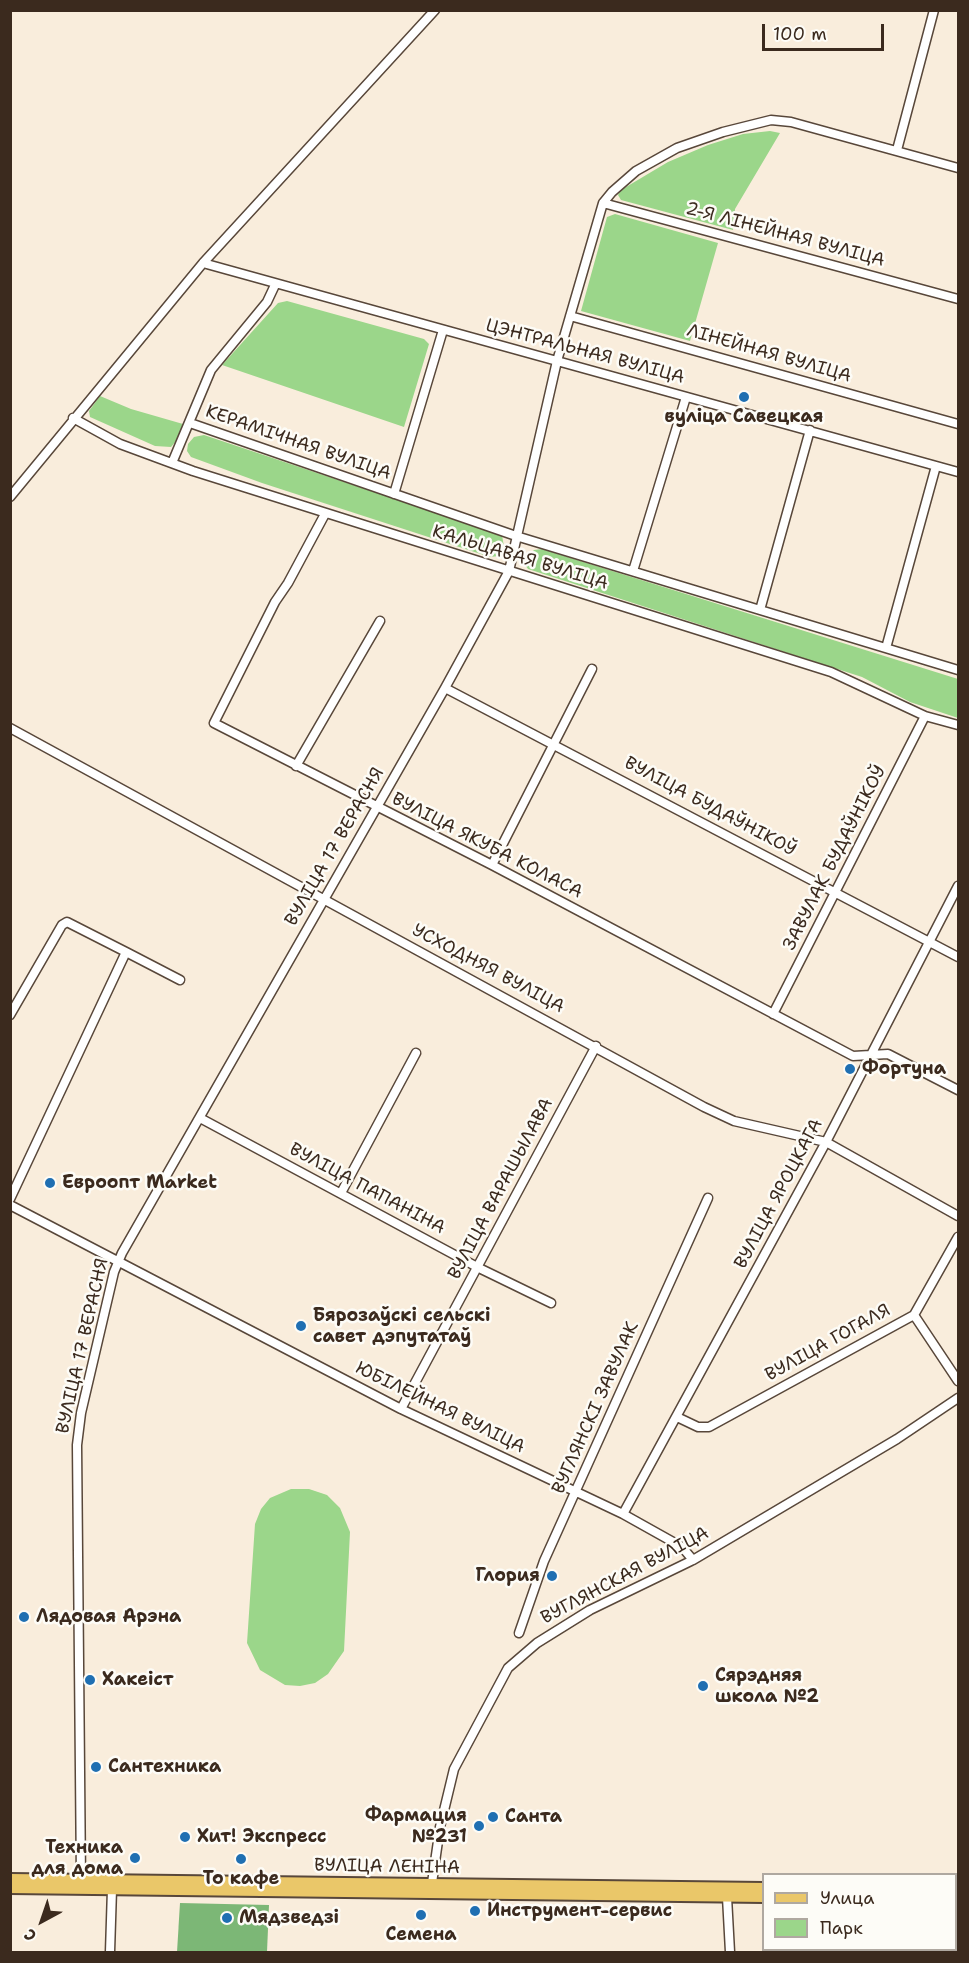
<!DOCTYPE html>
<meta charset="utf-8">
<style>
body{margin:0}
#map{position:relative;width:969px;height:1963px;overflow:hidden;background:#f9eddc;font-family:"Shantell Sans",sans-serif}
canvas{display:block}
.frame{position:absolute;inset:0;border:12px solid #3b2a1e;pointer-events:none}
.legend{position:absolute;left:762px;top:1873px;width:195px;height:78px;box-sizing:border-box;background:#fdfcf7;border:2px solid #afa8a0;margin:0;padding:8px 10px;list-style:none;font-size:18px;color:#3b2a1e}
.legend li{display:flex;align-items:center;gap:12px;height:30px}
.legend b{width:30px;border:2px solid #afa8a0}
.north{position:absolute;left:12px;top:1891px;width:60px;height:60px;-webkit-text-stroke:4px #fdfcf7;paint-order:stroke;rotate:220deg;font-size:16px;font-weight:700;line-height:24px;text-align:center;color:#3b2a1e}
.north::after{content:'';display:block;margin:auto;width:21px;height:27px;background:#3b2a1e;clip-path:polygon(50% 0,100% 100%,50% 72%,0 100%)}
.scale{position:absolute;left:762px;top:24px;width:122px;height:27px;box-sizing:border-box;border:3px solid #3b2a1e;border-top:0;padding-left:8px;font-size:18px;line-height:21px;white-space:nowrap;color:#3b2a1e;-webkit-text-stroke:4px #fdfcf7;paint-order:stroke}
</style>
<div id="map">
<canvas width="969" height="1963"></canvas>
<div class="frame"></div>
<ul class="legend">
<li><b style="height:8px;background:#eac769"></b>Улица</li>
<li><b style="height:16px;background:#9bd68a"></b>Парк</li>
</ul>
<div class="north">С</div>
<div class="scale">100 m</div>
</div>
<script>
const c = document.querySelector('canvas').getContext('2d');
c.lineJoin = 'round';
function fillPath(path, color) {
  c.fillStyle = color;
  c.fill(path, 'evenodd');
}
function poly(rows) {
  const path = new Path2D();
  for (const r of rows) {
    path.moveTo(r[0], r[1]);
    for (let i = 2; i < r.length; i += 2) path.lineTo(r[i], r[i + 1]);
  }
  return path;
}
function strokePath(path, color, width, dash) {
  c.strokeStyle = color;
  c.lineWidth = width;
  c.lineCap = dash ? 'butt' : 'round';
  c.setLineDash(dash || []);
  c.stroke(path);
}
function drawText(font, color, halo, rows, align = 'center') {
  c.font = font + ' "Shantell Sans",sans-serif';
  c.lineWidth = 5;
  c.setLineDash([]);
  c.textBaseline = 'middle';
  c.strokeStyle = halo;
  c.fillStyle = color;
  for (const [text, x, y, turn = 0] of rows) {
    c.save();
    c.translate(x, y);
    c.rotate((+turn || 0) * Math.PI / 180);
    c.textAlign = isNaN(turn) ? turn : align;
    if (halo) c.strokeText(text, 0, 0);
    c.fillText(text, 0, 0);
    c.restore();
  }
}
const green = poly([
 [770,131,780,133,735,209,733,230,621,200,618,195,621,190,668,162,708,145,743,134],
 [615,214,718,243,690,341,581,311,607,217],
 [287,301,424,339,429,344,404,427,222,365,278,303],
 [100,396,131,409,183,424,176,441,171,447,155,446,90,417,89,411],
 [204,435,502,535,504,547,499,556,490,557,262,483,191,457,187,451,188,444,194,437],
 [542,549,958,679,958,718,910,702,862,677,528,569,525,565,529,556,534,550],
 [291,1489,309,1489,327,1495,340,1508,350,1532,344,1651,328,1674,315,1683,300,1686,285,1685,260,1670,247,1643,255,1524,261,1509,270,1498]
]);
const forest = poly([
 [180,1903,269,1905,267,1952,177,1952]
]);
const minor = poly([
 [897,150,934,10],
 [603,203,958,299],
 [203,263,958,472],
 [570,316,958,424],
 [73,418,120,444,193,471,831,672,925,716,958,725],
 [190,423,516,536,958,670],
 [172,463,211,370,267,302,275,285],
 [394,494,443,330],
 [10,497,203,263,435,10],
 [325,514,288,583,275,602,214,723,492,865,853,1056,888,1054,958,1090],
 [633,571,686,397],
 [760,610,810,430],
 [886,648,936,466],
 [445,688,958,957],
 [10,728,704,1107,734,1121,826,1142,958,1216],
 [296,766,380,621],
 [492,865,592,669],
 [773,1014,925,716],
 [10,1015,62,925,67,922,126,952],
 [200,1118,479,1268,551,1303],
 [341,1193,416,1053],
 [10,1199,126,952,180,980],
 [10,1205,401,1409,623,1514,682,1547,693,1560],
 [914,1315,958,1381],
 [401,1409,596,1046],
 [677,1417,698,1427,709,1427,914,1315,958,1237],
 [623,1514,826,1142,958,886],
 [519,1633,544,1561,708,1198],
 [81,1881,77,1445,81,1413,114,1272,122,1253,445,688,509,571,557,361,603,203,612,192,636,171,677,148,723,132,771,120,791,122,958,168],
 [432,1883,440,1827,454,1769,508,1668,537,1643,590,1610,693,1560,897,1439,958,1398],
 [727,1897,730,1952],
 [110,1952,112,1889]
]);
const major = poly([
 [10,1879,764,1888],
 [10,1888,764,1897],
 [956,1891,958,1891],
 [956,1899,958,1899]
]);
const markers = [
 [744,397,6,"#1f6fb2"],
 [850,1069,6,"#1f6fb2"],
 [50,1183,6,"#1f6fb2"],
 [301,1326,6,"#1f6fb2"],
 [552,1576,6,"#1f6fb2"],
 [24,1617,6,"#1f6fb2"],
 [90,1680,6,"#1f6fb2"],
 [703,1686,6,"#1f6fb2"],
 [96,1767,6,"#1f6fb2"],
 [493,1817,6,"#1f6fb2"],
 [479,1826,6,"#1f6fb2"],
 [185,1837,6,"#1f6fb2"],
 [135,1858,6,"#1f6fb2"],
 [241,1859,6,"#1f6fb2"],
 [475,1911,6,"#1f6fb2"],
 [421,1915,6,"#1f6fb2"],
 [227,1918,6,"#1f6fb2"]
];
const streetNames = [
 ["2-Я ЛІНЕЙНАЯ ВУЛІЦА",785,235,15],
 ["ЦЭНТРАЛЬНАЯ ВУЛІЦА",585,352,15],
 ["ЛІНЕЙНАЯ ВУЛІЦА",769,354,16],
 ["КЕРАМІЧНАЯ ВУЛІЦА",298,443,19],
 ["КАЛЬЦАВАЯ ВУЛІЦА",520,558,17],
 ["ВУЛІЦА БУДАЎНІКОЎ",710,807,28],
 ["ВУЛІЦА ЯКУБА КОЛАСА",487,846,27],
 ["ВУЛІЦА 17 ВЕРАСНЯ",335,847,-60],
 ["ЗАВУЛАК БУДАЎНІКОЎ",835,858,-63],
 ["УСХОДНЯЯ ВУЛІЦА",488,969,28],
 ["ВУЛІЦА ПАПАНІНА",367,1189,28],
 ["ВУЛІЦА ВАРАШЫЛАВА",501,1189,-62],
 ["ВУЛІЦА ЯРОЦКАГА",779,1194,-62],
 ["ВУЛІЦА ГОГАЛЯ",828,1343,-29],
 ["ВУЛІЦА 17 ВЕРАСНЯ",83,1346,-77],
 ["ЮБІЛЕЙНАЯ ВУЛІЦА",440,1408,26],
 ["ВУГЛЯНСКІ ЗАВУЛАК",596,1408,-66],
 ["ВУГЛЯНСКАЯ ВУЛІЦА",625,1576,-28],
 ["ВУЛІЦА ЛЕНІНА",387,1867,1]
];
const poiNames = [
 ["вуліца Савецкая",744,417,"center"],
 ["Фортуна",862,1069],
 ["Евроопт Market",62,1183],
 ["Бярозаўскі сельскі",313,1316],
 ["савет дэпутатаў",313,1337],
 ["Глория",540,1576,"right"],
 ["Лядовая Арэна",36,1617],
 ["Сярэдняя",715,1676],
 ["школа №2",715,1697],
 ["Хакеіст",102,1680],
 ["Сантехника",108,1767],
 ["Фармация",467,1816,"right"],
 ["№231",467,1837,"right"],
 ["Санта",505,1817],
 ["Хит! Экспресс",197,1837],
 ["Техника",123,1848,"right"],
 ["для дома",123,1869,"right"],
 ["То кафе",241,1879,"center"],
 ["Инструмент-сервис",487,1911],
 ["Мядзведзі",239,1918],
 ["Семена",421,1935,"center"]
];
fillPath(green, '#9bd68a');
fillPath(forest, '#7cb776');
strokePath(minor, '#58473a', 11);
strokePath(major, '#58473a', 14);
strokePath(minor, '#fff', 8);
strokePath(major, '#eac769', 10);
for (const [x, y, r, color] of markers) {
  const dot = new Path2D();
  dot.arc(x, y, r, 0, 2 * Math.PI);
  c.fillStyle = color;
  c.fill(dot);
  strokePath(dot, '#fdfcf7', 2);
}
drawText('18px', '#3b2a1e', '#fdfcf7', streetNames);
drawText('bold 18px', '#3b2a1e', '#fdfcf7', poiNames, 'left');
</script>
